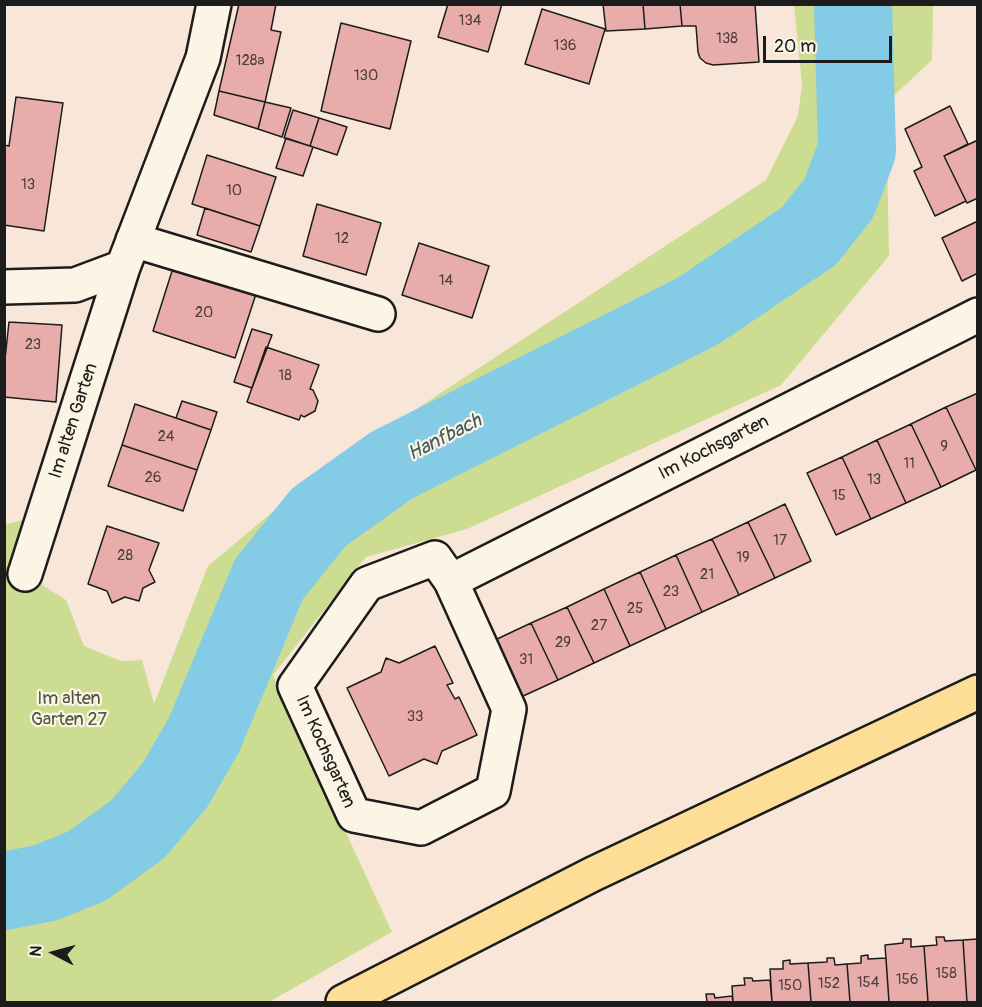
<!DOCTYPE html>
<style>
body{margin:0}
#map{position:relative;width:982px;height:1007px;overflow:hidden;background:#f8e7d9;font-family:Pangolin,sans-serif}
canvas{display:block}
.frame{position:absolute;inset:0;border:6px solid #1c1c1c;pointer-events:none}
.north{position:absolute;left:24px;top:923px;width:60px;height:60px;-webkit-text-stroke:4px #fcf5e5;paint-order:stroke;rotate:276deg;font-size:16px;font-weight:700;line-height:24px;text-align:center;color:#1c1c1c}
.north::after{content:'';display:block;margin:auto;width:21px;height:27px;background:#1c1c1c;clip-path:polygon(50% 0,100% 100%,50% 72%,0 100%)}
.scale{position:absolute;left:763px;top:36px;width:129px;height:27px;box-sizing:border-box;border:3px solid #1c1c1c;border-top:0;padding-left:8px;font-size:18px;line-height:21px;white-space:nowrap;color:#1c1c1c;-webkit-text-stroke:4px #fcf5e5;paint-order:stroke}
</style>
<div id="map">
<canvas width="982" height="1007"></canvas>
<div class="frame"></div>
<div class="north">N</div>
<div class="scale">20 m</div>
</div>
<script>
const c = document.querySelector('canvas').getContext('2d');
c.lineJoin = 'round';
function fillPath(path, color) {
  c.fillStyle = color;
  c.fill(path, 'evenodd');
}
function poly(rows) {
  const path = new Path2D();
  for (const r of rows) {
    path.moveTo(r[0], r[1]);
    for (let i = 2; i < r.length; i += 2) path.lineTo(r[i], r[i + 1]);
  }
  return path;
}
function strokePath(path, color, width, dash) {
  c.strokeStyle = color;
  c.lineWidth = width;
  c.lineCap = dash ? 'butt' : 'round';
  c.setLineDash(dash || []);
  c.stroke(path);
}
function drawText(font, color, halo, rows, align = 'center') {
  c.font = font + ' Pangolin,sans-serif';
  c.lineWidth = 4.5;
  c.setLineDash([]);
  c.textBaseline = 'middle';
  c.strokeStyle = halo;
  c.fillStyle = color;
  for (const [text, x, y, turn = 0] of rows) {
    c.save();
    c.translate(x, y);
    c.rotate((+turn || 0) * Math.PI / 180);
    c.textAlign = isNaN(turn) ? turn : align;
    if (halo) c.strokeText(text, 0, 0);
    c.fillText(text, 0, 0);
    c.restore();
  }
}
const green = poly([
 [794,5,933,5,932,60,886,103,889,256,781,385,467,529,366,557,273,675,392,932,269,1002,5,1002,4,525,27,519,25,574,66,600,84,646,121,661,142,660,154,704,208,566,320,472,766,180,798,116,802,84]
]);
const river = poly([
 [4,891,45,883,87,866,138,829,175,785,204,735,269,579,319,517,392,465,698,311,809,236,839,198,857,150,853,4]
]);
const building = poly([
 [239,4,276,4,271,30,281,32,265,102,219,91,239,4],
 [448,4,502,4,488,52,438,37,448,4],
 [603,4,643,4,645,29,606,31,603,4],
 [643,4,680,4,682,26,645,29,643,4],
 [680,4,755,4,759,62,713,65,706,63,700,58,698,52,696,26,682,26,680,4],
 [542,9,605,29,589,84,525,64,542,9],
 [341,23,411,41,390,129,321,111,341,23],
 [219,91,265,102,258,129,214,115,219,91],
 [16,97,63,103,44,231,4,225,4,145,9,146,16,97],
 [265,102,291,108,282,137,258,129,265,102],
 [950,106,968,144,944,156,966,201,935,216,914,171,922,167,905,129,950,106],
 [293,110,319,118,310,146,284,138,293,110],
 [319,118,347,127,337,155,310,146,319,118],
 [286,138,313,147,303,176,276,168,286,138],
 [978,140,978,198,967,203,944,156,978,140],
 [207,155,276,177,260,226,192,204,207,155],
 [317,204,381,223,366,275,303,256,317,204],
 [205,208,260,226,251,252,197,235,205,208],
 [978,221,978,273,962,281,942,238,978,221],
 [419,243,489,266,472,318,402,295,419,243],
 [173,268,256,294,235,358,153,331,173,268],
 [9,322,62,325,56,402,4,397,4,368,9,322],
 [252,329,272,335,252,388,234,382,252,329],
 [266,347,319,365,310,389,313,390,318,401,315,411,304,417,301,415,299,420,247,402,266,347],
 [978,393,978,469,976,470,946,407,978,393],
 [182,401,217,412,211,430,176,418,182,401],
 [135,404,211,430,197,470,122,445,135,404],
 [946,407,976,470,941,487,911,424,946,407],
 [911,424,941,487,906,503,877,440,911,424],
 [877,440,906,503,871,519,842,457,877,440],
 [122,445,197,470,183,511,108,486,122,445],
 [842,457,871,519,836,535,807,473,842,457],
 [785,504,811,561,775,578,748,522,785,504],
 [748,522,775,578,739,595,712,539,748,522],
 [107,526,159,543,149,570,155,582,143,588,139,601,125,597,112,603,107,591,88,584,107,526],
 [712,539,739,595,702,612,676,555,712,539],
 [676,555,702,612,666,629,640,572,676,555],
 [640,572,666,629,630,646,604,589,640,572],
 [604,589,630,646,594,663,567,607,604,589],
 [567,607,594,663,558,680,531,623,567,607],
 [531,623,558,680,521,697,495,640,531,623],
 [435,646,453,683,447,685,455,699,459,697,477,735,442,751,437,764,424,759,389,776,347,688,381,672,386,658,399,663,435,646],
 [936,937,944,937,945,941,963,940,967,1002,928,1002,924,946,937,945,936,937],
 [903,939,911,939,911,947,924,946,928,1002,889,1002,885,945,903,943,903,939],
 [978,939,978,1002,967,1002,963,940,978,939],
 [868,955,868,959,886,958,889,1002,850,1002,847,964,861,963,861,956,868,955],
 [827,958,834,958,835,965,847,964,850,1002,811,1002,808,963,827,962,827,958],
 [790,960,790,964,808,963,811,1002,772,1002,770,969,783,969,783,961,790,960],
 [744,978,752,978,753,981,770,980,772,1002,733,1002,732,986,745,985,744,978],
 [706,994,714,994,715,998,732,996,733,1002,705,1002,707,1002,706,994]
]);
const minor = poly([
 [133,240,378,314],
 [4,287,75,285,123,267,203,58,214,4],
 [435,558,451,581,509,709,493,791,421,828,354,815,295,686,367,584,435,558],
 [25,574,123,267],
 [451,581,978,315]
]);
const major = poly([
 [343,1002,593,874,978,692]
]);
const numberNames = [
 ["134",470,21],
 ["138",727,39],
 ["136",565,46],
 ["128a",250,61],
 ["130",366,76],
 ["13",28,185],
 ["10",234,191],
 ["12",342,239],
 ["14",446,281],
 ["20",204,313],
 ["23",33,345],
 ["18",285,376],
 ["24",166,437],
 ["9",944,447],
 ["11",909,464],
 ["26",153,478],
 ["13",874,480],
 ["15",839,496],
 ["17",780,541],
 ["28",125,556],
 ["19",743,558],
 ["21",707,575],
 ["23",671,592],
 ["25",635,609],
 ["27",599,626],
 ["29",563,643],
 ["31",526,660],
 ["33",415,717],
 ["158",946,974],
 ["156",907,980],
 ["154",868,983],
 ["152",829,984],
 ["150",790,986]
];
const streetNames = [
 ["Im alten Garten",74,421,-72],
 ["Im Kochsgarten",714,448,-27],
 ["Im Kochsgarten",325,752,66]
];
const parkNames = [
 ["Im alten",69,699],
 ["Garten 27",69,720]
];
const waterNames = [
 ["Hanfbach",445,438,-27]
];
fillPath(green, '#ccdd92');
strokePath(river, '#84cce5', 78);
fillPath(building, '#e8adaa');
strokePath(building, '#1c1c1c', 1.5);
strokePath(minor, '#1c1c1c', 38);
strokePath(major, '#1c1c1c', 38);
strokePath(minor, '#fcf5e5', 33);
strokePath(major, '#fdde96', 33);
drawText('15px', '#4f4040', null, numberNames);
drawText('18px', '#1c1c1c', '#fcf5e5', streetNames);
drawText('18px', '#51563f', '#fcf5e5', parkNames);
drawText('italic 20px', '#405a62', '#fcf5e5', waterNames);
</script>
